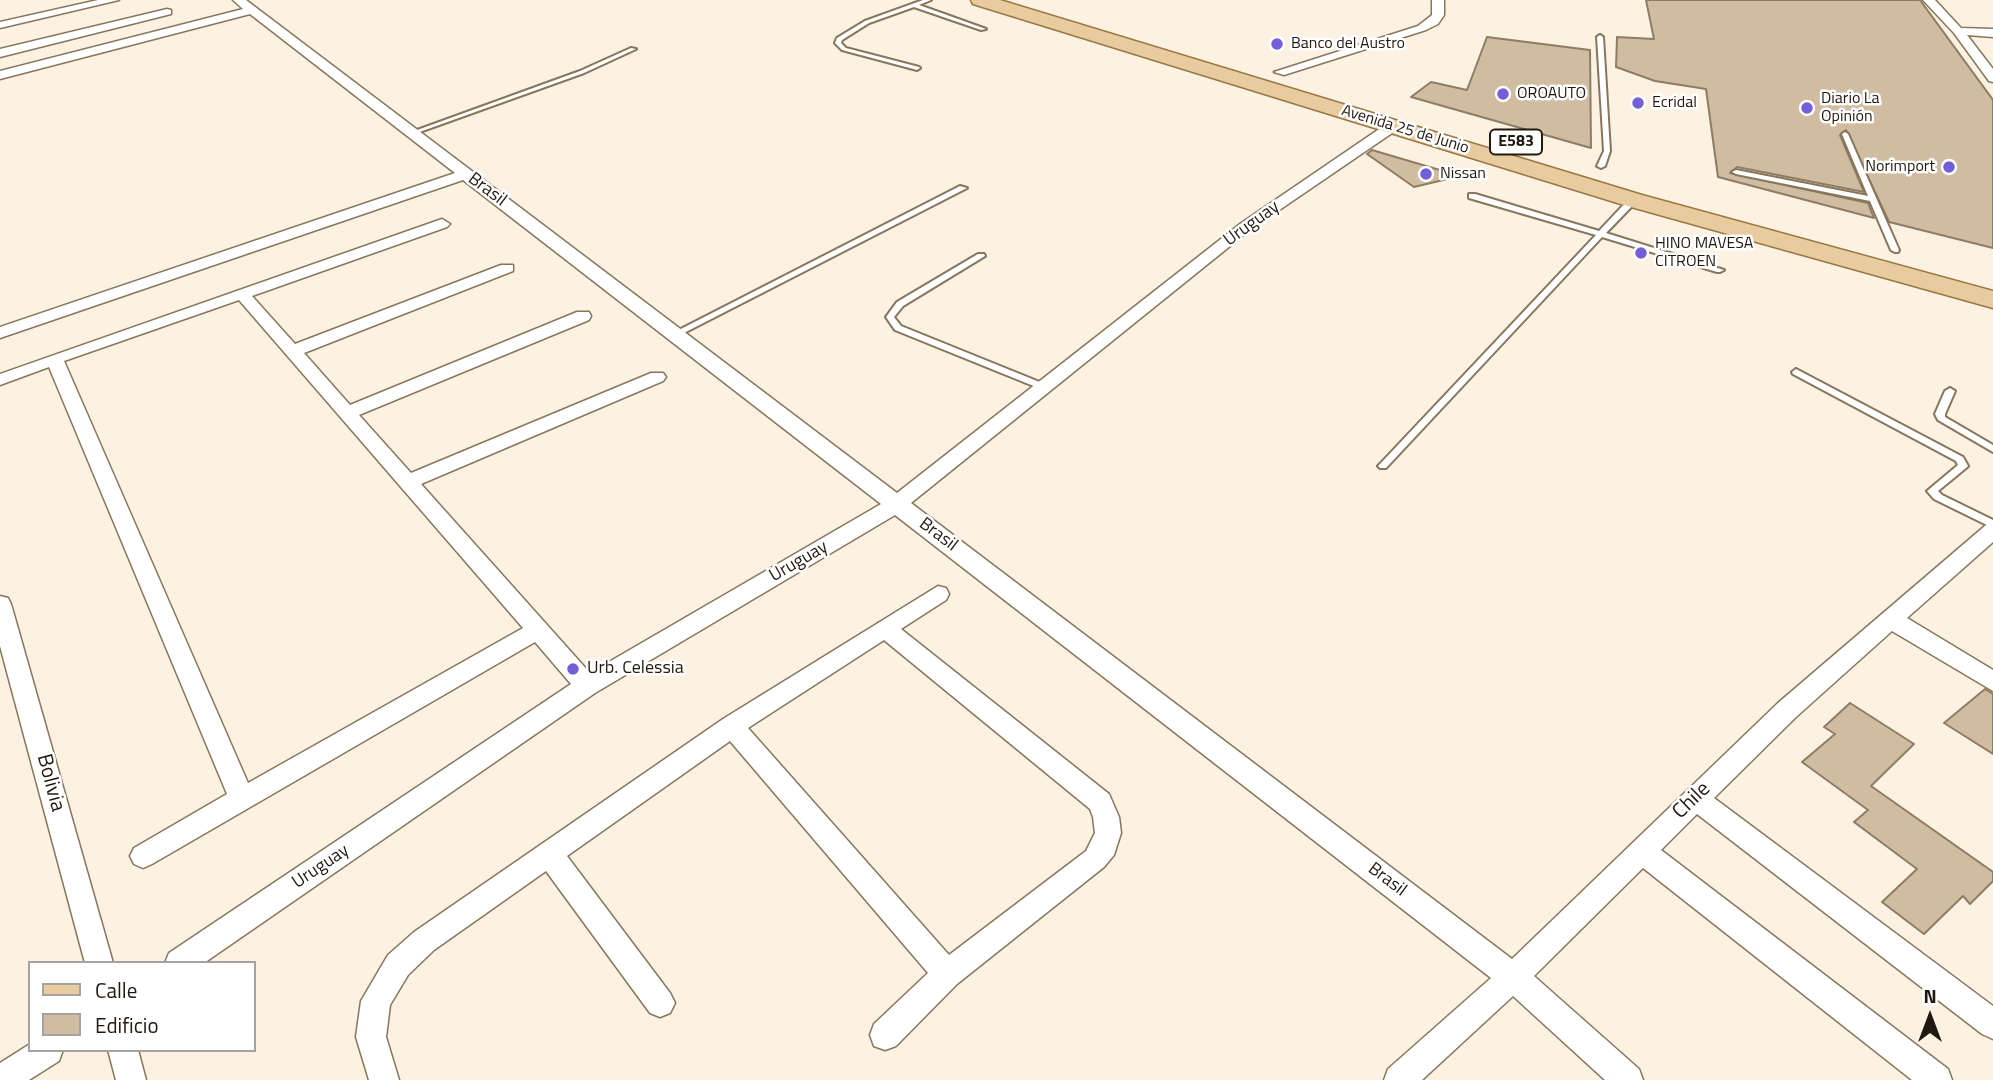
<!DOCTYPE html>
<meta charset="utf-8">
<style>
body{margin:0}
#map{position:relative;width:1993px;height:1080px;overflow:hidden;background:#fdf1e1;font-family:"Titillium Web",sans-serif}
canvas{display:block}
.legend{position:absolute;left:28px;top:961px;width:228px;height:91px;box-sizing:border-box;background:#fff;border:2px solid #a5a39f;margin:0;padding:9px 12px;list-style:none;font-size:21px;color:#1f190f}
.legend li{display:flex;align-items:center;gap:14px;height:35px}
.legend b{width:35px;border:2px solid #a5a39f}
.north{position:absolute;left:1895px;top:982px;width:70px;height:70px;-webkit-text-stroke:5px #fff;paint-order:stroke;rotate:0deg;font-size:19px;font-weight:700;line-height:28px;text-align:center;color:#1f190f}
.north::after{content:'';display:block;margin:auto;width:24px;height:32px;background:#1f190f;clip-path:polygon(50% 0,100% 100%,50% 72%,0 100%)}
</style>
<div id="map">
<canvas width="1993" height="1080"></canvas>
<ul class="legend">
<li><b style="height:9px;background:#e8cc9f"></b>Calle</li>
<li><b style="height:19px;background:#cfbca1"></b>Edificio</li>
</ul>
<div class="north">N</div>
</div>
<script>
const c = document.querySelector('canvas').getContext('2d');
c.lineJoin = 'round';
function fillPath(path, color) {
  c.fillStyle = color;
  c.fill(path, 'evenodd');
}
function poly(rows) {
  const path = new Path2D();
  for (const r of rows) {
    path.moveTo(r[0], r[1]);
    for (let i = 2; i < r.length; i += 2) path.lineTo(r[i], r[i + 1]);
  }
  return path;
}
function strokePath(path, color, width, dash) {
  c.strokeStyle = color;
  c.lineWidth = width;
  c.lineCap = dash ? 'butt' : 'round';
  c.setLineDash(dash || []);
  c.stroke(path);
}
function drawText(font, color, halo, rows, align = 'center') {
  c.font = font + ' "Titillium Web",sans-serif';
  c.lineWidth = 5;
  c.setLineDash([]);
  c.textBaseline = 'middle';
  c.strokeStyle = halo;
  c.fillStyle = color;
  for (const [text, x, y, turn = 0] of rows) {
    c.save();
    c.translate(x, y);
    c.rotate((+turn || 0) * Math.PI / 180);
    c.textAlign = isNaN(turn) ? turn : align;
    if (halo) c.strokeText(text, 0, 0);
    c.fillText(text, 0, 0);
    c.restore();
  }
}
const building = poly([
 [1646,0,1920,0,1993,100,1993,248,1889,222,1846,130,1840,135,1864,192,1737,167,1730,173,1868,203,1874,218,1718,177,1706,89,1655,81,1616,67,1617,37,1654,39,1646,0],
 [1487,37,1590,50,1591,148,1411,97,1431,82,1467,90,1487,37],
 [1372,150,1460,176,1414,187,1367,154,1372,150],
 [1985,689,1993,694,1993,754,1944,723,1985,689],
 [1850,703,1914,744,1871,786,1993,872,1993,881,1970,904,1963,896,1924,934,1882,902,1917,869,1854,822,1868,810,1802,762,1835,734,1824,727,1850,703]
]);
const lane = poly([
 [923,0,931,0,919,5,986,29,981,30,914,7,869,23,842,40,841,43,846,48,919,67,920,68,917,70,842,50,835,43,837,38,865,21,923,0],
 [1600,35,1603,37,1610,151,1605,166,1601,168,1597,166,1604,151,1597,37,1600,35],
 [631,48,636,49,584,73,414,134,409,133,580,71,631,48],
 [1845,132,1848,134,1899,250,1898,252,1895,252,1891,250,1870,201,1736,174,1732,172,1736,170,1868,196,1842,134,1845,132],
 [960,186,967,188,678,336,672,336,671,334,960,186],
 [1469,194,1475,194,1599,231,1630,198,1636,198,1636,202,1606,233,1724,270,1720,272,1717,272,1602,237,1386,468,1380,468,1378,466,1380,464,1596,235,1469,198,1469,194],
 [978,254,984,254,985,256,903,306,894,317,901,326,1047,385,1049,387,1047,389,1041,389,895,330,886,317,897,302,978,254],
 [1796,369,1963,457,1968,466,1966,468,1938,491,1942,495,1993,520,1993,528,1934,499,1927,491,1958,465,1956,461,1793,374,1792,372,1796,369],
 [1950,388,1955,391,1945,414,1945,417,1993,445,1993,452,1938,420,1935,414,1945,391,1950,388]
]);
const street = poly([
 [98,0,119,0,0,28,0,22,98,0],
 [233,0,246,0,897,493,1240,224,1388,123,1398,123,1398,129,1250,230,911,503,1512,959,1778,703,1986,525,1993,523,1993,542,1907,618,1993,670,1993,691,1892,631,1796,717,1714,798,1993,1006,1993,1039,1982,1034,1697,814,1661,850,1948,1069,1952,1080,1912,1080,1643,868,1534,976,1639,1069,1643,1080,1605,1080,1513,996,1422,1080,1384,1080,1388,1069,1491,978,895,515,595,693,204,963,165,963,169,953,571,684,535,642,152,864,143,868,134,864,130,856,134,848,227,794,49,367,0,385,0,374,442,219,450,224,447,227,252,296,295,344,501,265,513,265,513,271,304,353,350,405,577,312,589,312,591,316,589,320,359,415,411,473,651,373,663,373,666,377,663,381,421,484,590,673,881,504,463,180,0,338,0,327,455,173,250,14,0,79,0,71,243,9,233,0],
 [239,300,523,628,248,783,64,361,239,300],
 [1432,0,1444,0,1444,15,1438,24,1426,30,1284,75,1274,72,1418,26,1432,15,1432,0],
 [1923,0,1935,0,1961,28,1993,29,1993,37,1967,35,1993,69,1993,82,1989,81,1954,33,1923,0],
 [167,9,171,10,171,14,0,57,0,49,167,9],
 [938,586,946,588,949,594,946,600,901,629,1109,794,1119,817,1121,833,1114,855,1104,867,957,984,896,1046,885,1050,874,1046,870,1035,874,1024,928,973,730,741,567,856,670,993,675,1003,670,1013,660,1017,650,1013,546,871,434,950,408,975,390,1005,386,1037,399,1080,369,1080,356,1037,361,1001,388,955,414,932,723,719,938,586],
 [884,640,1090,809,1093,817,1095,833,1086,851,949,955,748,728,884,640],
 [0,596,8,598,11,604,113,963,85,963,0,646,0,596],
 [30,1044,30,1050,63,1050,59,1061,29,1080,0,1080,0,1063,30,1044],
 [108,1050,138,1050,146,1080,116,1080,108,1050]
]);
const primary = poly([
 [971,0,1000,0,1642,195,1993,291,1993,308,1624,205,973,4,971,0]
]);
const markers = [
 [1277,44,7,"#755fd9"],
 [1503,94,7,"#755fd9"],
 [1638,103,7,"#755fd9"],
 [1807,108,7,"#755fd9"],
 [1949,167,7,"#755fd9"],
 [1426,174,7,"#755fd9"],
 [1641,253,7,"#755fd9"],
 [573,669,7,"#755fd9"]
];
const farPoinames = [
 ["Banco del Austro",1291,44],
 ["OROAUTO",1517,94],
 ["Diario La",1821,99],
 ["Opinión",1821,117],
 ["Ecridal",1652,103],
 ["Norimport",1935,167,"right"],
 ["Nissan",1440,174],
 ["HINO MAVESA",1655,244],
 ["CITROEN",1655,262]
];
const farStreetnames = [
 ["Avenida 25 de Junio",1405,130,17]
];
const shields = [
 [1516,142,52]
];
const shieldNames = [
 ["E583",1516,142]
];
const streetNames = [
 ["Brasil",487,190,37],
 ["Uruguay",1252,224,-36],
 ["Brasil",938,535,37],
 ["Uruguay",799,562,-30],
 ["Uruguay",321,867,-34],
 ["Brasil",1387,880,37]
];
const poiNames = [
 ["Urb. Celessia",587,669]
];
const nearStreetnames = [
 ["Bolivia",50,783,75],
 ["Chile",1692,801,-44]
];
fillPath(building, '#cfbca1');
strokePath(building, '#8e7d64', 2);
strokePath(lane, '#87765c', 4);
strokePath(street, '#87765c', 3);
strokePath(primary, '#987743', 3);
fillPath(lane, '#fff');
fillPath(street, '#fff');
fillPath(primary, '#e8cc9f');
for (const [x, y, r, color] of markers) {
  const dot = new Path2D();
  dot.arc(x, y, r, 0, 2 * Math.PI);
  c.fillStyle = color;
  c.fill(dot);
  strokePath(dot, '#fff', 2.5);
}
drawText('16px', '#1f190f', '#fff', farPoinames, 'left');
drawText('16px', '#1f190f', '#fff', farStreetnames);
for (const [x, y, w] of shields) {
  const box = new Path2D();
  box.roundRect(x - w / 2, y - 12.5, w, 25, 5);
  c.fillStyle = '#fff';
  c.fill(box);
  strokePath(box, '#1f190f', 2);
}
drawText('bold 16px', '#1f190f', null, shieldNames);
drawText('18px', '#1f190f', '#fff', streetNames);
drawText('18px', '#1f190f', '#fff', poiNames, 'left');
drawText('21px', '#1f190f', '#fff', nearStreetnames);
</script>
